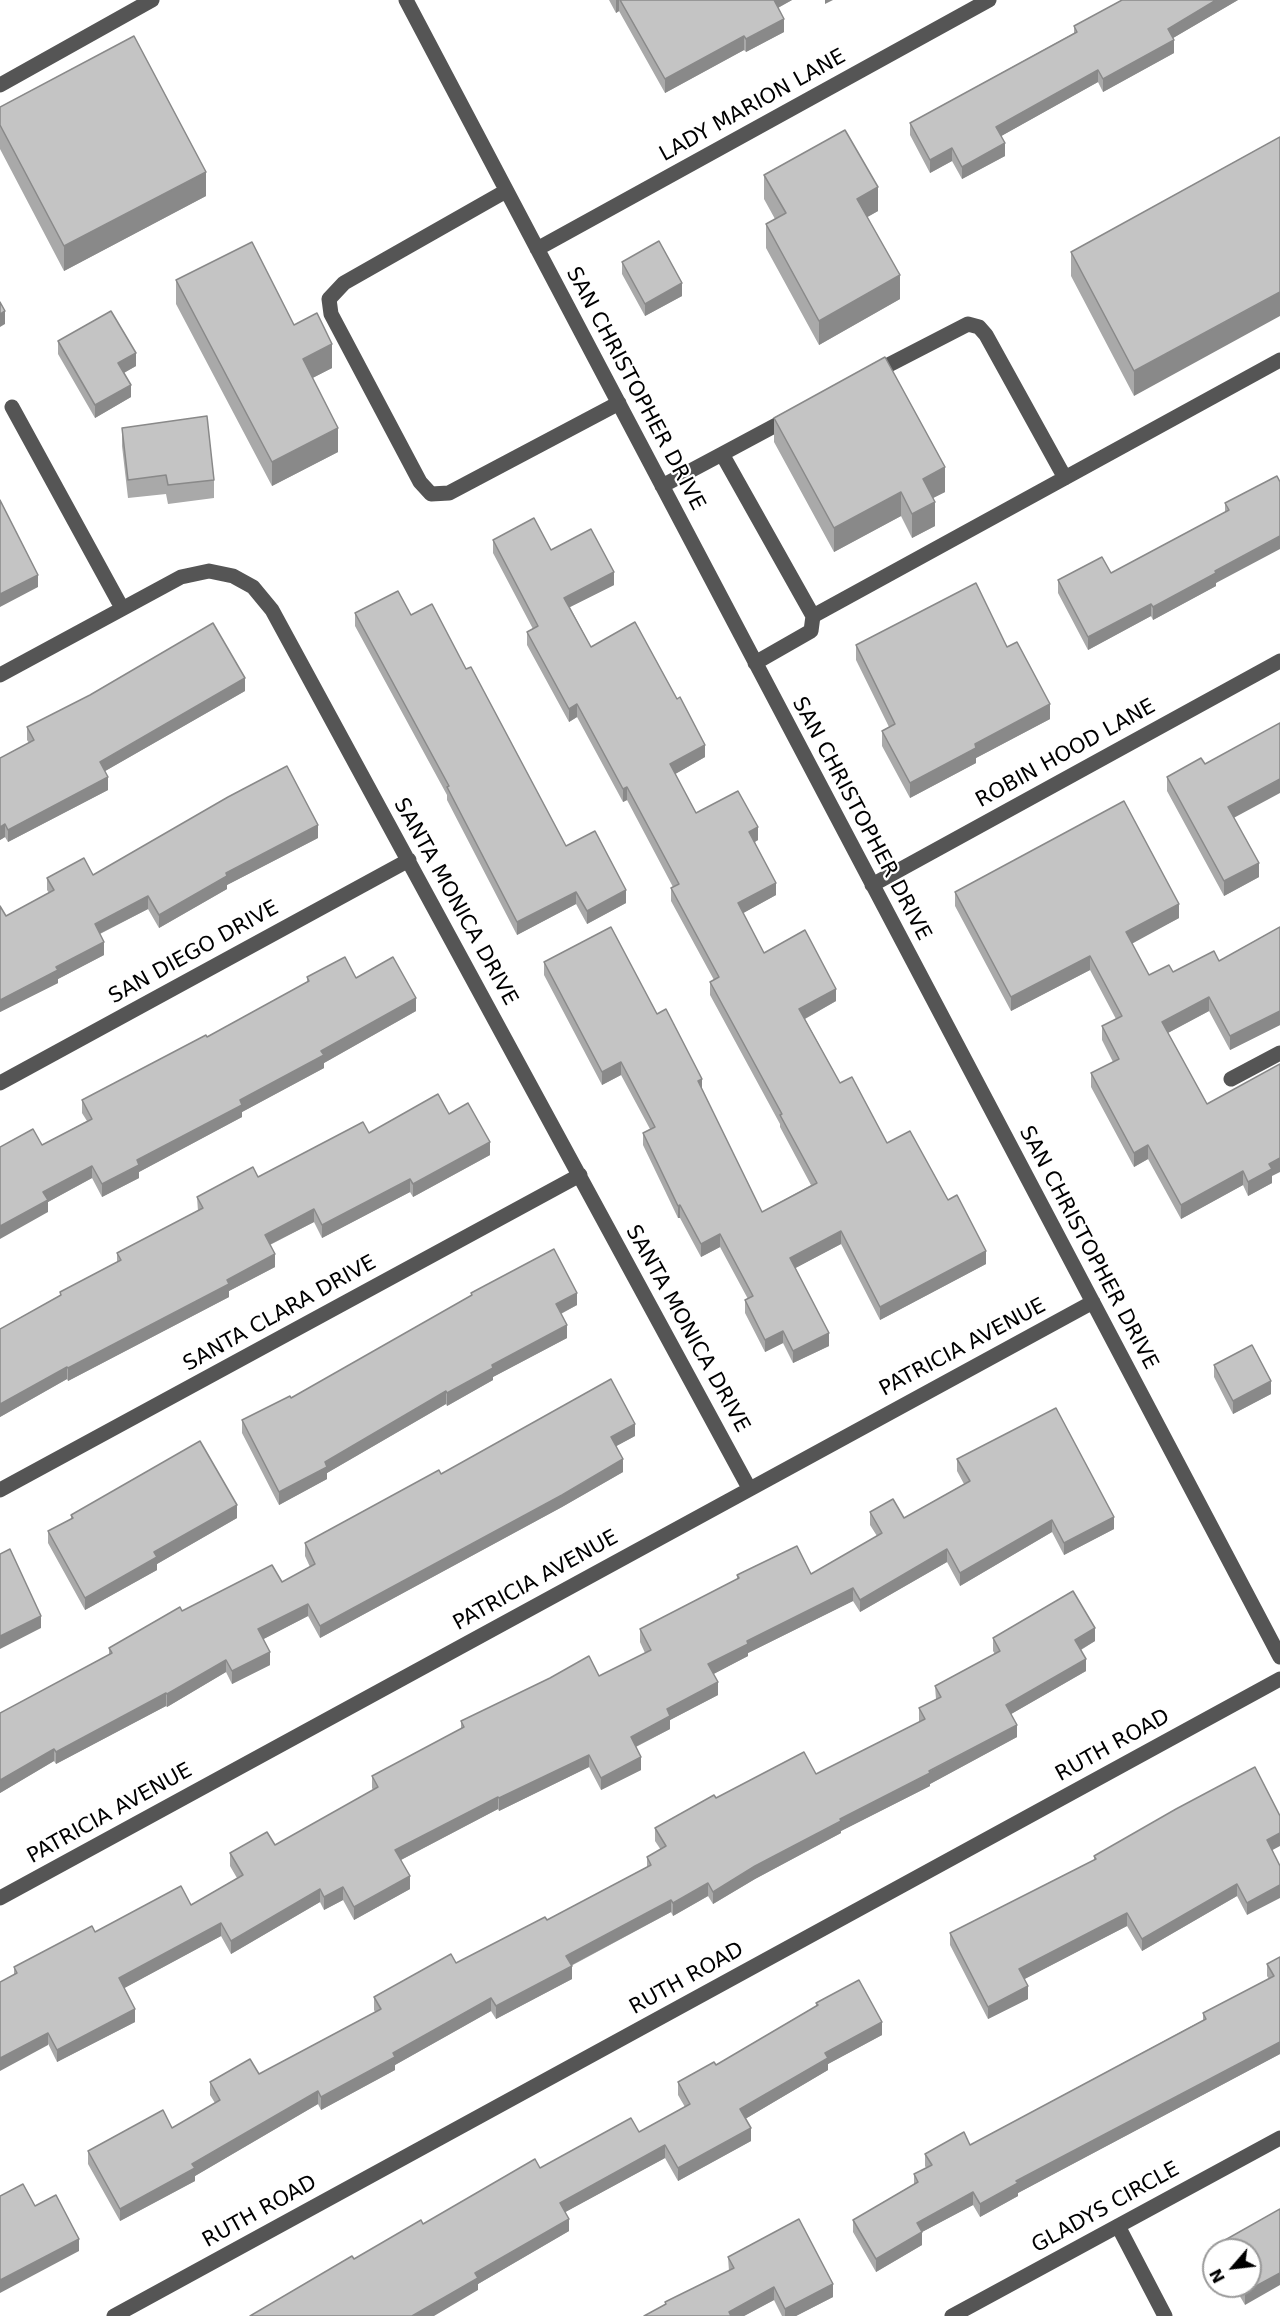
<!DOCTYPE html>
<style>
body{margin:0}
#map{position:relative;width:1280px;height:2316px;overflow:hidden;background:#fff;font-family:"DejaVu Sans",sans-serif}
canvas{display:block}
.north{position:absolute;left:1202px;top:2238px;width:60px;height:60px;box-sizing:border-box;background:#fff;border:2px solid #999;border-radius:50%;rotate:242deg;font-size:16px;font-weight:700;line-height:24px;text-align:center;color:#000}
.north::after{content:'';display:block;margin:auto;width:21px;height:27px;background:#000;clip-path:polygon(50% 0,100% 100%,50% 72%,0 100%)}
</style>
<div id="map">
<canvas width="1280" height="2316"></canvas>
<div class="north">N</div>
</div>
<script>
const c = document.querySelector('canvas').getContext('2d');
c.lineJoin = 'round';
function poly(rows) {
  const path = new Path2D();
  for (const r of rows) {
    path.moveTo(r[0], r[1]);
    for (let i = 2; i < r.length; i += 2) path.lineTo(r[i], r[i + 1]);
  }
  return path;
}
function strokePath(path, color, width, dash) {
  c.strokeStyle = color;
  c.lineWidth = width;
  c.lineCap = dash ? 'butt' : 'round';
  c.setLineDash(dash || []);
  c.stroke(path);
}
function fillPath(path, color) {
  c.fillStyle = color;
  c.fill(path, 'evenodd');
}
function drawText(font, color, halo, rows, align = 'center') {
  c.font = font + ' "DejaVu Sans",sans-serif';
  c.lineWidth = 4.5;
  c.setLineDash([]);
  c.textBaseline = 'middle';
  c.strokeStyle = halo;
  c.fillStyle = color;
  for (const [text, x, y, turn = 0] of rows) {
    c.save();
    c.translate(x, y);
    c.rotate((+turn || 0) * Math.PI / 180);
    c.textAlign = isNaN(turn) ? turn : align;
    if (halo) c.strokeText(text, 0, 0);
    c.fillText(text, 0, 0);
    c.restore();
  }
}
const minor = poly([
 [406,0,1280,1657],
 [0,85,152,0],
 [506,191,344,283,329,299,331,314,420,482,431,494,449,493,619,403],
 [537,249,989,0],
 [873,373,968,324,979,327,986,335,1065,478],
 [12,407,122,608],
 [722,454,791,417],
 [662,486,722,454,813,616,811,631,755,663],
 [813,616,1280,360],
 [0,675,181,577,209,571,233,576,253,587,272,610,749,1488],
 [872,885,1280,661],
 [1231,1079,1280,1053],
 [0,1083,409,860],
 [0,1490,580,1175],
 [0,1898,1093,1302],
 [1118,2226,1165,2316],
 [114,2316,1280,1679],
 [952,2316,1280,2138]
]);
const wall = poly([
 [609,0,792,0,778,8,784,32,746,52,744,50,665,93,619,11,616,13],
 [1122,0,1238,0,1173,38,1174,53,1103,92,1098,82,1001,136,1005,156,962,179,952,161,930,173,910,135,910,123,1074,33,1074,26],
 [0,107,206,196,64,271,0,149],
 [1280,137,1134,396,1071,276,1071,252],
 [764,175,878,211,867,217,900,299,819,345,766,248,766,224,775,219,764,199],
 [622,262,682,296,645,316,622,274],
 [176,280,294,325,332,368,312,378,338,452,272,486,176,304],
 [58,341,136,366,124,373,131,397,95,418,58,354],
 [774,418,945,492,933,498,935,526,912,538,901,516,834,552,774,442],
 [122,428,214,480,214,498,168,504,166,494,128,498,122,446],
 [1277,476,1216,583,1216,586,1153,620,1151,616,1088,650,1058,593,1058,580,1111,573,1225,512,1225,503],
 [493,540,551,550,614,585,570,607,591,647,705,757,675,774,696,813,758,840,755,842,776,895,743,913,764,953,836,1001,805,1019,840,1083,887,1143,948,1200,986,1264,880,1320,841,1244,795,1268,829,1346,793,1363,783,1343,765,1352,745,1313,745,1300,748,1299,720,1247,701,1257,680,1218,678,1218,643,1145,643,1133,650,1129,621,1075,602,1085,544,975,544,962,657,1014,702,1090,762,1212,811,1185,780,1127,780,1124,710,995,710,982,714,980,671,901,671,888,673,887,627,800,623,802,577,717,569,722,527,645,527,632,533,629,493,553],
 [355,613,411,615,466,669,566,846,626,903,587,924,576,904,517,935,447,800,447,795,355,626],
 [856,645,1007,647,1050,719,976,758,976,763,910,798,882,746,882,731,889,727,856,660],
 [245,691,105,771,108,790,8,842,5,837,0,840,29,743,27,740,27,727],
 [1205,764,1234,818,1259,877,1224,896,1167,791,1167,777],
 [318,838,227,885,227,889,159,928,148,909,100,934,104,955,58,979,58,983,0,1012,0,906,6,916,49,893,47,890,47,878,93,875],
 [955,892,1179,918,1131,943,1149,975,1173,972,1219,961,1280,927,1280,1025,1230,1050,1209,1011,1168,1033,1207,1104,1272,1176,1272,1183,1248,1196,1243,1185,1181,1219,1148,1159,1134,1167,1091,1087,1091,1073,1113,1062,1102,1040,1102,1026,1116,1019,1090,970,1011,1011,955,906],
 [307,977,356,978,416,1011,324,1063,324,1068,242,1112,242,1117,139,1172,139,1178,102,1197,92,1178,48,1202,48,1212,42,1145,87,1121,82,1113,82,1100,207,1037,307,982],
 [449,1114,490,1155,413,1197,410,1192,322,1238,314,1222,270,1245,275,1267,229,1291,229,1297,68,1381,67,1379,0,1417,0,1329,60,1296,60,1292,117,1262,117,1253,198,1211,197,1197,258,1177,369,1133],
 [471,1293,577,1305,561,1314,567,1338,493,1377,493,1380,447,1406,446,1404,327,1473,327,1479,279,1505,242,1433,242,1420,291,1398,471,1296],
 [1214,1365,1271,1394,1233,1414,1214,1377],
 [635,1436,616,1446,623,1472,562,1507,320,1638,308,1616,263,1639,270,1665,232,1684,226,1672,167,1707,166,1706,56,1764,54,1761,0,1793,0,1713,109,1655,109,1648,182,1611,282,1582,310,1567,305,1556,305,1543,441,1474],
 [957,1459,1114,1529,1064,1555,1052,1532,960,1586,947,1562,860,1612,853,1601,748,1653,748,1656,713,1674,718,1695,670,1720,670,1729,636,1747,641,1770,601,1790,589,1767,499,1811,498,1809,401,1860,410,1889,354,1920,343,1900,324,1910,320,1902,231,1954,221,1936,124,1988,135,2022,57,2062,14,1974,14,1967,95,1932,191,1905,237,1878,230,1866,230,1853,275,1845,373,1790,372,1788,372,1776,461,1729,461,1721,599,1676,645,1653,640,1642,640,1629,737,1579,737,1575,811,1574,877,1536,870,1525,870,1512,904,1518,964,1484,957,1471],
 [71,1515,237,1518,157,1564,157,1570,85,1610,48,1543,48,1531,71,1519],
 [993,1638,1095,1641,1081,1650,1086,1671,1011,1714,1017,1737,930,1784,930,1786,841,1831,841,1833,755,1879,713,1904,708,1896,673,1916,671,1912,571,1966,572,1979,496,2019,491,2011,395,2065,395,2070,321,2110,318,2104,195,2176,195,2181,120,2221,88,2164,88,2151,172,2128,215,2103,210,2095,210,2082,259,2074,375,2012,374,2010,374,1997,456,1963,547,1920,647,1867,647,1857,661,1850,655,1841,655,1828,716,1798,816,1774,919,1722,919,1708,936,1699,935,1686,995,1654,993,1651],
 [1272,1850,1247,1915,1237,1896,1142,1951,1127,1926,1024,1979,1028,1999,988,2019,950,1945,950,1933,1094,1860,1094,1856],
 [1280,1957,1280,2054,1018,2193,1018,2196,980,2217,973,2205,922,2232,922,2245,876,2272,853,2232,853,2220,914,2184,914,2174,926,2168,925,2166,925,2154,970,2145,1203,2020,1203,2013,1269,1979,1267,1976,1267,1964],
 [816,2003,882,2035,828,2064,828,2070,745,2119,751,2141,678,2181,665,2158,565,2212,569,2231,478,2284,478,2290,354,2259,423,2224,540,2168,639,2132,685,2107,678,2095,678,2082,716,2065,816,2006],
 [1280,2209,1245,2305,1234,2286,1250,2286,1250,2250,1218,2250,1218,2244],
 [728,2257,833,2297,796,2316,782,2316,774,2300,744,2316,644,2316,665,2305,665,2302,729,2271]
]);
const shadedWall = poly([
 [616,0,619,0,619,11,616,13],
 [772,0,792,0,772,11],
 [825,0,833,0,825,4],
 [1216,0,1238,0,1168,41,1168,29],
 [784,19,784,32,746,52,746,39],
 [744,36,744,50,665,93,665,79],
 [1174,40,1174,53,1103,92,1103,79],
 [1098,70,1098,82,996,139,996,127],
 [1005,143,1005,156,962,179,962,167],
 [952,148,952,161,930,173,930,160],
 [206,172,206,196,64,271,64,246],
 [878,187,878,211,857,223,857,199],
 [900,275,900,299,819,345,819,321],
 [682,283,682,296,645,316,645,304],
 [1280,292,1280,316,1134,396,1134,371],
 [5,311,5,324,0,327,0,314],
 [332,344,332,368,303,383,303,359],
 [136,353,136,366,118,376,118,363],
 [131,385,131,397,95,418,95,405],
 [338,428,338,452,272,486,272,462],
 [945,467,945,492,923,503,923,479],
 [901,492,901,516,834,552,834,528],
 [935,502,935,526,912,538,912,514],
 [1280,536,1280,549,1216,583,1216,586,1153,620,1153,607,1215,571],
 [614,572,614,585,564,610,564,598],
 [38,575,38,587,0,607,0,594],
 [1151,604,1151,616,1088,650,1088,637],
 [245,678,245,691,100,774,100,762],
 [577,704,577,717,569,722,569,709],
 [1050,704,1050,719,976,758,976,763,910,798,910,783,975,744],
 [705,745,705,757,670,777,670,764],
 [108,777,108,790,8,842,8,830],
 [1280,779,1280,793,1228,821,1228,807],
 [627,787,627,800,623,802,623,789],
 [5,824,5,837,0,840,0,827],
 [318,825,318,838,227,885,227,889,159,928,159,915,226,873],
 [758,827,758,840,749,845,749,832],
 [1259,863,1259,877,1224,896,1224,881],
 [776,883,776,895,738,916,738,903],
 [626,890,626,903,587,924,587,911],
 [576,892,576,904,517,935,517,922],
 [148,896,148,909,95,936,95,924],
 [1179,904,1179,918,1126,947,1126,932],
 [104,942,104,955,58,979,58,983,0,1012,0,1000,56,967],
 [1090,956,1090,970,1011,1011,1011,997],
 [836,989,836,1001,799,1022,799,1009],
 [1209,997,1209,1011,1162,1036,1162,1022],
 [416,998,416,1011,324,1063,324,1068,242,1112,242,1117,139,1172,139,1178,102,1197,102,1184,137,1160,240,1100,321,1051],
 [1280,1011,1280,1025,1230,1050,1230,1036],
 [621,1062,621,1075,602,1085,602,1072],
 [702,1079,702,1092,698,1081],
 [490,1142,490,1155,413,1197,413,1184],
 [1148,1145,1148,1159,1134,1167,1134,1153],
 [1280,1158,1280,1172,1272,1176,1272,1183,1248,1196,1248,1182,1269,1164],
 [92,1166,92,1178,48,1202,48,1212,0,1239,0,1226,43,1192],
 [1243,1171,1243,1185,1181,1219,1181,1205],
 [410,1179,410,1192,322,1238,322,1225],
 [680,1205,680,1218,678,1218,678,1206],
 [314,1209,314,1222,265,1247,265,1235],
 [841,1231,841,1244,790,1271,790,1258],
 [720,1234,720,1247,701,1257,701,1244],
 [986,1251,986,1264,880,1320,880,1307],
 [275,1254,275,1267,229,1291,229,1297,68,1381,68,1368,227,1280],
 [577,1293,577,1305,556,1316,556,1304],
 [567,1325,567,1338,493,1377,493,1380,447,1406,447,1393,492,1365],
 [783,1331,783,1343,765,1352,765,1340],
 [829,1333,829,1346,793,1363,793,1351],
 [67,1367,67,1379,0,1417,0,1404],
 [1271,1381,1271,1394,1233,1414,1233,1401],
 [446,1391,446,1404,327,1473,327,1479,279,1505,279,1492,325,1462],
 [635,1424,635,1436,611,1449,611,1437],
 [623,1459,623,1472,562,1507,320,1638,320,1626],
 [237,1505,237,1518,157,1564,157,1570,85,1610,85,1598,154,1552],
 [1114,1517,1114,1529,1064,1555,1064,1543],
 [1052,1520,1052,1532,960,1586,960,1573],
 [947,1549,947,1562,860,1612,860,1600],
 [853,1588,853,1601,748,1653,748,1656,708,1677,708,1664,747,1641],
 [308,1604,308,1616,258,1642,258,1629],
 [41,1616,41,1628,0,1649,0,1636],
 [1095,1628,1095,1641,1075,1653,1075,1640],
 [270,1652,270,1665,232,1684,232,1671],
 [1086,1659,1086,1671,1006,1717,1006,1705],
 [226,1660,226,1672,167,1707,167,1694],
 [718,1682,718,1695,670,1720,670,1729,631,1749,631,1737,667,1709],
 [166,1693,166,1706,56,1764,56,1752],
 [1017,1725,1017,1737,930,1784,930,1786,841,1831,841,1833,755,1879,713,1904,713,1892,755,1866,840,1819],
 [54,1749,54,1761,0,1793,0,1780],
 [589,1755,589,1767,499,1811,499,1798],
 [641,1757,641,1770,601,1790,601,1778],
 [498,1797,498,1809,395,1863,395,1850],
 [1280,1833,1280,1846,1267,1853,1267,1840],
 [410,1876,410,1889,354,1920,354,1907],
 [708,1883,708,1896,673,1916,673,1903],
 [1237,1884,1237,1896,1142,1951,1142,1939],
 [1280,1885,1280,1898,1247,1915,1247,1903],
 [343,1887,343,1900,324,1910,324,1897],
 [320,1889,320,1902,231,1954,231,1941],
 [671,1900,671,1912,566,1968,566,1956],
 [1127,1913,1127,1926,1019,1982,1019,1969],
 [221,1923,221,1936,119,1991,119,1978],
 [572,1966,572,1979,496,2019,496,2006],
 [1028,1986,1028,1999,988,2019,988,2007],
 [491,1998,491,2011,395,2065,395,2070,321,2110,321,2097,393,2053],
 [135,2009,135,2022,57,2062,57,2050],
 [882,2022,882,2035,828,2064,828,2070,740,2122,740,2109,825,2053],
 [48,2033,48,2045,0,2071,0,2058],
 [1280,2042,1280,2054,1018,2193,1018,2196,980,2217,980,2204,1016,2181],
 [318,2091,318,2104,195,2176,195,2181,120,2221,120,2209,192,2164],
 [751,2128,751,2141,678,2181,678,2168],
 [665,2145,665,2158,560,2215,560,2203],
 [973,2192,973,2205,922,2232,922,2245,876,2272,876,2259,917,2223],
 [569,2219,569,2231,478,2284,478,2290,434,2316,412,2316,475,2273],
 [79,2239,79,2251,0,2293,0,2280],
 [1280,2273,1280,2285,1245,2305,1245,2292],
 [833,2284,833,2297,796,2316,785,2316,785,2309],
 [774,2287,774,2300,744,2316,729,2316,729,2312]
]);
const building = poly([
 [620,0,774,0,784,19,746,39,744,36,665,79,620,0],
 [1122,0,1216,0,1168,29,1174,40,1103,79,1098,70,996,127,1005,143,962,167,952,148,930,160,910,123,1077,32,1074,26,1122,0],
 [134,36,206,172,64,246,0,125,0,107,134,36],
 [845,130,878,187,857,199,900,275,819,321,766,224,786,213,764,175,845,130],
 [1280,137,1280,292,1134,371,1071,252,1280,137],
 [659,241,682,283,645,304,622,262,659,241],
 [252,242,294,325,317,313,332,344,303,359,338,428,272,462,176,280,252,242],
 [0,302,5,311,0,314,0,302],
 [111,311,136,353,118,363,131,385,95,405,58,341,111,311],
 [885,357,945,467,923,479,935,502,912,514,901,492,834,528,774,418,885,357],
 [207,416,214,480,168,485,166,475,128,480,122,428,207,416],
 [1277,476,1280,482,1280,536,1215,571,1216,573,1153,607,1151,604,1088,637,1058,580,1102,557,1111,573,1229,510,1225,503,1277,476],
 [0,500,38,575,0,594,0,500],
 [534,518,551,550,591,529,614,572,564,598,591,647,635,622,677,699,680,697,705,745,670,764,696,813,738,791,758,827,749,832,776,883,738,903,764,953,805,930,836,989,799,1009,840,1083,852,1077,887,1143,910,1131,948,1200,957,1195,986,1251,880,1307,841,1231,790,1258,829,1333,793,1351,783,1331,765,1340,745,1300,753,1296,720,1234,701,1244,680,1205,678,1206,643,1133,655,1127,621,1062,602,1072,544,962,611,927,657,1014,666,1009,702,1079,698,1081,762,1212,817,1183,780,1115,782,1114,710,982,719,977,671,888,679,884,627,787,623,789,577,704,569,709,527,632,538,626,493,540,534,518],
 [976,583,1007,647,1017,642,1050,704,975,744,976,748,910,783,882,731,895,724,856,645,976,583],
 [398,591,411,615,432,604,466,669,471,667,566,846,595,831,626,890,587,911,576,892,517,922,447,787,449,786,355,613,398,591],
 [213,623,245,678,100,762,108,777,8,830,5,824,0,827,0,758,34,740,27,727,90,695,213,623],
 [1280,723,1280,779,1228,807,1259,863,1224,881,1167,777,1201,758,1205,764,1280,723],
 [287,766,318,825,226,873,227,876,159,915,148,896,95,924,104,942,56,967,58,970,0,1000,0,906,6,916,54,890,47,878,84,858,93,875,228,797,287,766],
 [1124,801,1179,904,1126,932,1149,975,1169,965,1173,972,1214,951,1219,961,1280,927,1280,1011,1230,1036,1209,997,1162,1022,1207,1104,1280,1064,1280,1158,1269,1164,1272,1169,1248,1182,1243,1171,1181,1205,1148,1145,1134,1153,1091,1073,1119,1059,1102,1026,1122,1016,1090,956,1011,997,955,892,1124,801],
 [345,957,356,978,393,957,416,998,321,1051,324,1055,240,1100,242,1105,137,1160,139,1165,102,1184,92,1166,43,1192,48,1200,0,1226,0,1147,33,1129,42,1145,92,1119,82,1100,206,1035,207,1037,309,981,307,977,345,957],
 [438,1094,449,1114,468,1103,490,1142,413,1184,410,1179,322,1225,314,1209,265,1235,275,1254,227,1280,229,1284,68,1368,67,1367,0,1404,0,1329,61,1295,60,1292,121,1260,117,1253,203,1208,197,1197,253,1167,258,1177,363,1122,369,1133,438,1094],
 [554,1249,577,1293,556,1304,567,1325,492,1365,493,1368,447,1393,446,1391,325,1462,327,1467,279,1492,242,1420,290,1396,291,1398,472,1295,471,1293,554,1249],
 [1252,1345,1271,1381,1233,1401,1214,1365,1252,1345],
 [611,1379,635,1424,611,1437,623,1459,562,1495,320,1626,308,1604,258,1629,270,1652,232,1671,226,1660,167,1694,166,1693,56,1752,54,1749,0,1780,0,1713,112,1653,109,1648,180,1607,182,1611,272,1565,282,1582,315,1564,305,1543,439,1470,441,1474,611,1379],
 [1056,1408,1114,1517,1064,1543,1052,1520,960,1573,947,1549,860,1600,853,1588,747,1641,748,1644,708,1664,718,1682,667,1709,670,1716,631,1737,641,1757,601,1778,589,1755,499,1798,498,1797,395,1850,410,1876,354,1907,343,1887,324,1897,320,1889,231,1941,221,1923,119,1978,135,2009,57,2050,48,2033,0,2058,0,1982,17,1973,14,1967,92,1926,95,1932,181,1886,191,1905,243,1875,230,1853,267,1832,275,1845,378,1787,372,1776,464,1727,461,1721,550,1678,589,1656,599,1676,651,1650,640,1629,739,1578,737,1575,797,1546,811,1574,882,1533,870,1512,893,1499,904,1518,970,1481,957,1459,1056,1408],
 [200,1441,237,1505,154,1552,157,1557,85,1598,48,1531,73,1518,71,1515,200,1441],
 [10,1549,41,1616,0,1636,0,1554,10,1549],
 [1073,1591,1095,1628,1075,1640,1086,1659,1006,1705,1017,1725,929,1771,930,1773,840,1819,841,1821,755,1866,713,1892,708,1883,673,1903,671,1900,566,1956,572,1966,496,2006,491,1998,393,2053,395,2057,321,2097,318,2091,192,2164,195,2168,120,2209,88,2151,163,2110,172,2128,220,2100,210,2082,250,2059,259,2074,381,2009,374,1997,451,1954,456,1963,545,1917,547,1920,651,1865,647,1857,666,1846,655,1828,714,1795,716,1798,804,1752,816,1774,925,1719,919,1708,941,1697,935,1686,1000,1651,993,1638,1073,1591],
 [1255,1767,1280,1816,1280,1833,1267,1840,1280,1866,1280,1885,1247,1903,1237,1884,1142,1939,1127,1913,1019,1969,1028,1986,988,2007,950,1933,1096,1859,1094,1856,1176,1809,1255,1767],
 [1280,1957,1280,2042,1016,2181,1018,2183,980,2204,973,2192,917,2223,922,2232,876,2259,853,2220,918,2182,914,2174,932,2165,925,2154,964,2132,970,2145,1206,2019,1203,2013,1274,1976,1267,1964,1280,1957],
 [859,1980,882,2022,825,2053,828,2058,740,2109,751,2128,678,2168,665,2145,560,2203,569,2219,475,2273,478,2278,412,2316,250,2316,352,2256,354,2259,421,2220,423,2224,535,2159,540,2168,631,2118,639,2132,690,2104,678,2082,714,2062,716,2065,818,2005,816,2003,859,1980],
 [23,2184,35,2206,56,2195,79,2239,0,2280,0,2196,23,2184],
 [1280,2209,1280,2273,1245,2292,1241,2286,1250,2286,1250,2250,1221,2250,1218,2244,1280,2209],
 [799,2219,833,2284,785,2309,774,2287,729,2312,731,2316,644,2316,666,2304,665,2302,734,2268,728,2257,799,2219]
]);
const streetNames = [
 ["LADY MARION LANE",753,106,-29],
 ["SAN CHRISTOPHER DRIVE",635,389,62],
 ["ROBIN HOOD LANE",1066,754,-29],
 ["SAN CHRISTOPHER DRIVE",861,819,62],
 ["SANTA MONICA DRIVE",455,902,61],
 ["SAN DIEGO DRIVE",194,953,-29],
 ["SAN CHRISTOPHER DRIVE",1088,1248,62],
 ["SANTA CLARA DRIVE",280,1314,-29],
 ["SANTA MONICA DRIVE",687,1329,61],
 ["PATRICIA AVENUE",963,1348,-28],
 ["PATRICIA AVENUE",536,1581,-29],
 ["RUTH ROAD",1113,1746,-29],
 ["PATRICIA AVENUE",110,1814,-29],
 ["RUTH ROAD",687,1979,-29],
 ["GLADYS CIRCLE",1106,2208,-29],
 ["RUTH ROAD",260,2212,-29]
];
strokePath(minor, '#555', 15);
fillPath(wall, '#a9a9a9');
fillPath(shadedWall, '#898989');
fillPath(building, '#c4c4c4');
strokePath(building, '#898989', 1.5);
drawText('21px', '#000', '#fff', streetNames);
</script>
